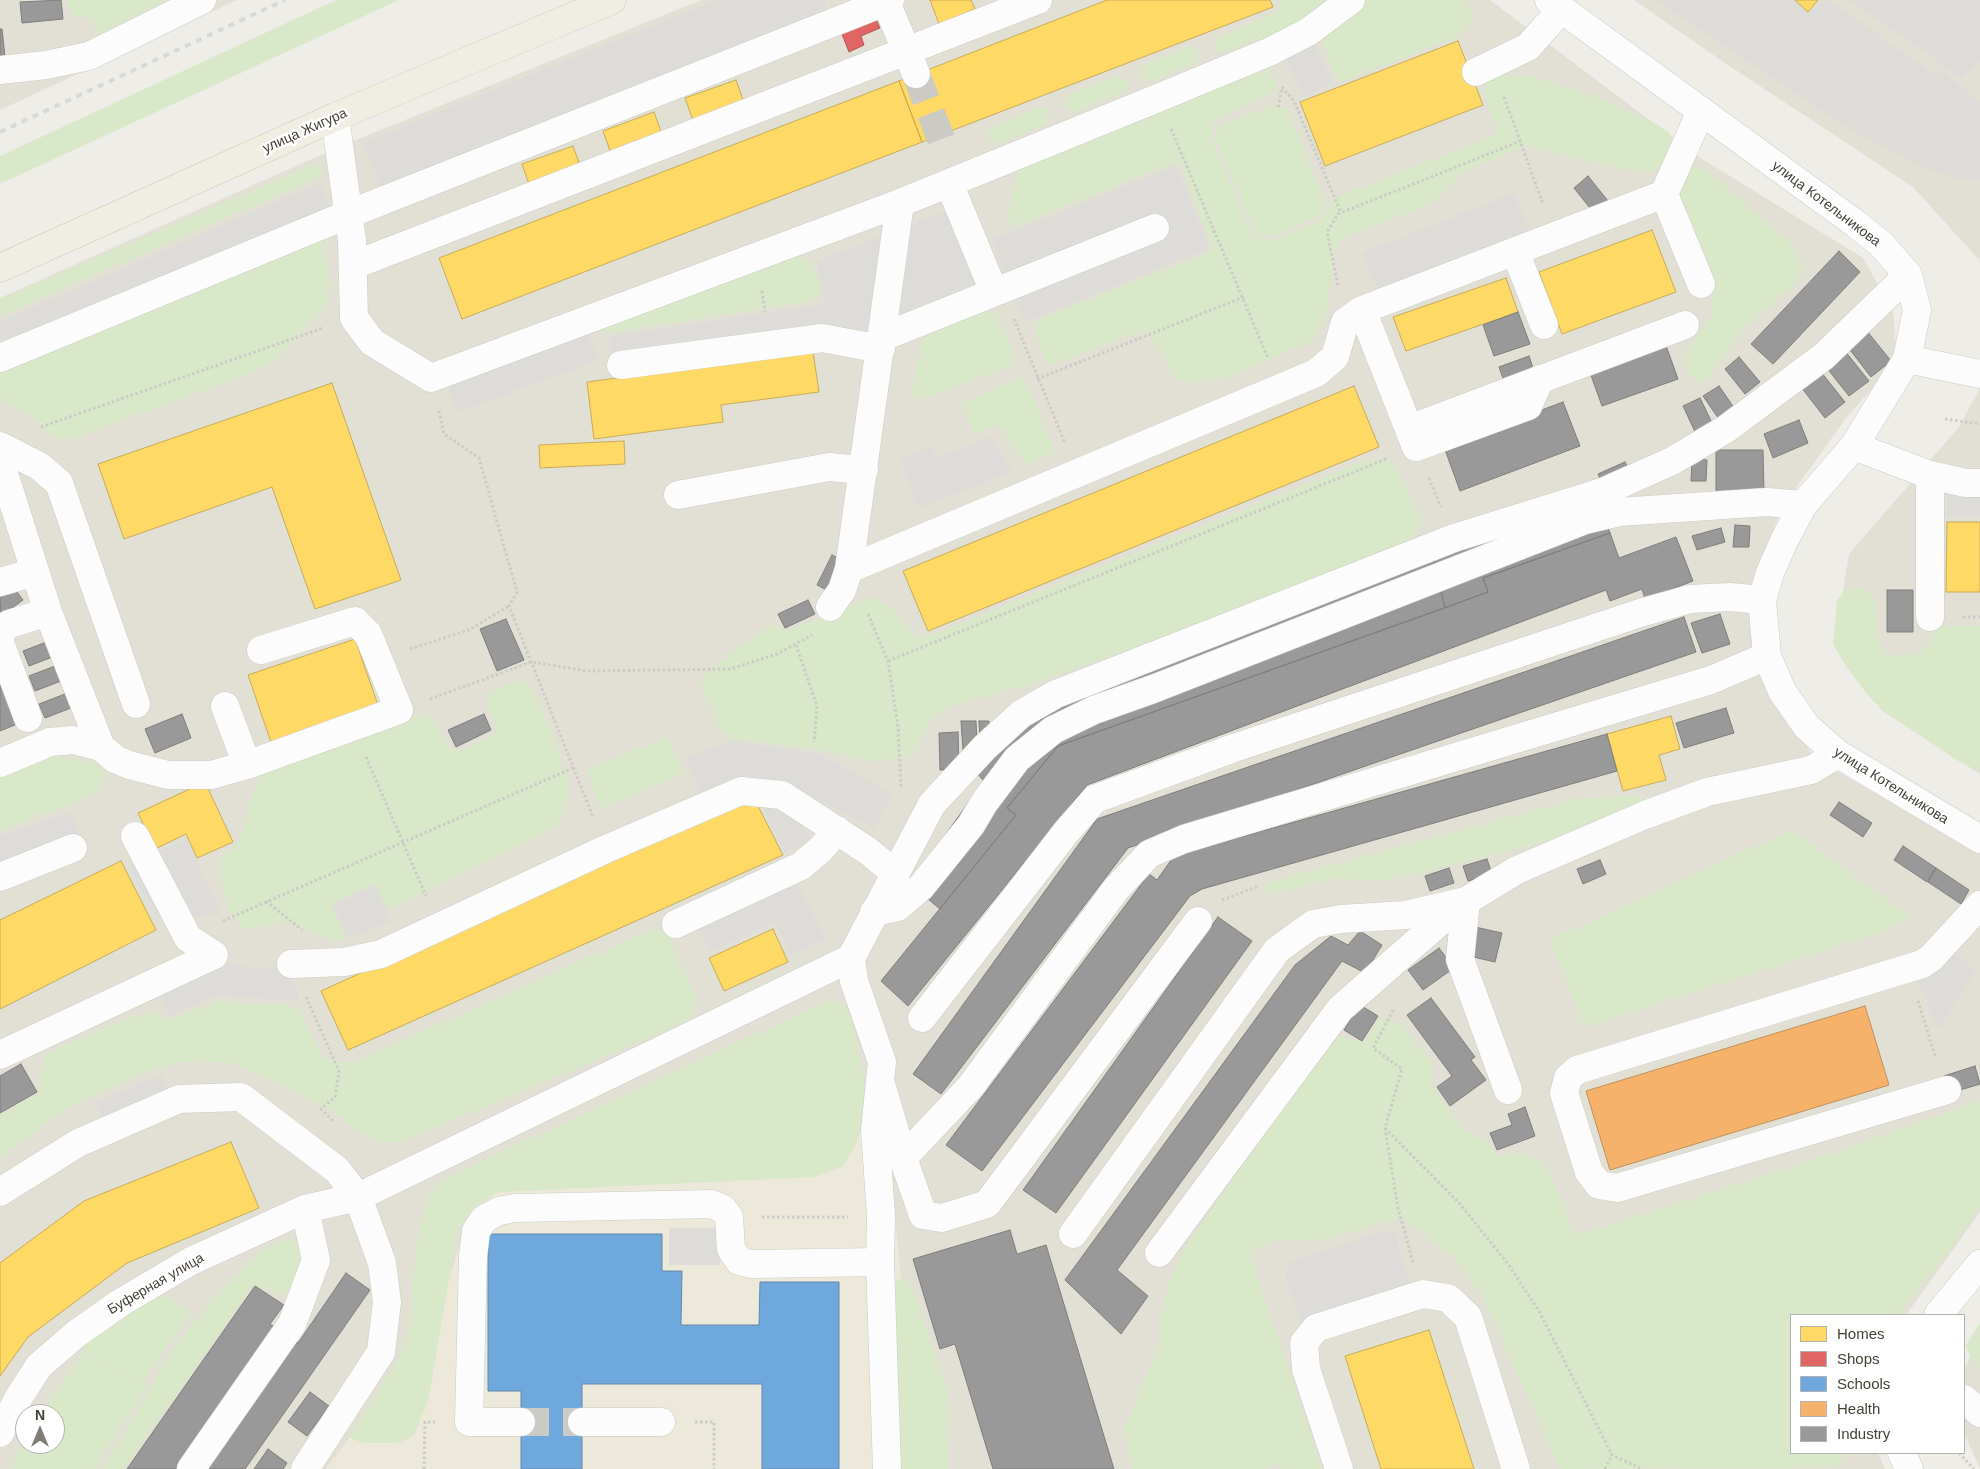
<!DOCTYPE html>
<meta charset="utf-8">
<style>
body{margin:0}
#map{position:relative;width:1980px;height:1469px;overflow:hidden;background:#eeede8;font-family:Helvetica,sans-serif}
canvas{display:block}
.legend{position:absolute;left:1790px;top:1314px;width:175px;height:140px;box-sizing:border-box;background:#fff;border:1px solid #b4b2ae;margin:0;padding:6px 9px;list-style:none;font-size:15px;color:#433f35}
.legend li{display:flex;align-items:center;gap:10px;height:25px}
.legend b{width:25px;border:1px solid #b4b2ae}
.north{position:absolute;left:15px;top:1404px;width:50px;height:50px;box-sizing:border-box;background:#fff;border:1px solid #b4b2ae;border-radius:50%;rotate:0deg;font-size:14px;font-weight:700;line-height:20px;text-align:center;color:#433f35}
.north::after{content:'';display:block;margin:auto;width:18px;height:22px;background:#7f7c74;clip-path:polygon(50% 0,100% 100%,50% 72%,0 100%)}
</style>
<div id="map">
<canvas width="1980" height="1469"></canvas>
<ul class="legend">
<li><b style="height:14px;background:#ffd966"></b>Homes</li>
<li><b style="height:14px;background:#e06666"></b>Shops</li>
<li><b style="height:14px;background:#6fa8dc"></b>Schools</li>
<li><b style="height:14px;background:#f6b26b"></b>Health</li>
<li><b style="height:14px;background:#999"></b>Industry</li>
</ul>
<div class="north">N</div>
</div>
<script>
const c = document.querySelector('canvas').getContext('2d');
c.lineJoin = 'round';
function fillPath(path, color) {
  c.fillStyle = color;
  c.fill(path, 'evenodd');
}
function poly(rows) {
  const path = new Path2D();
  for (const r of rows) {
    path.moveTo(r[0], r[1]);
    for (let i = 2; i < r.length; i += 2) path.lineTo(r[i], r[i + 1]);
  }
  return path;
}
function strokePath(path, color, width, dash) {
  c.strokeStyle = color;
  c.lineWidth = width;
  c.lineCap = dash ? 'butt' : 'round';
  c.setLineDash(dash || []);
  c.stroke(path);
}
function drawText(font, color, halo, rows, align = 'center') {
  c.font = font + ' Helvetica,sans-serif';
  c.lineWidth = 5;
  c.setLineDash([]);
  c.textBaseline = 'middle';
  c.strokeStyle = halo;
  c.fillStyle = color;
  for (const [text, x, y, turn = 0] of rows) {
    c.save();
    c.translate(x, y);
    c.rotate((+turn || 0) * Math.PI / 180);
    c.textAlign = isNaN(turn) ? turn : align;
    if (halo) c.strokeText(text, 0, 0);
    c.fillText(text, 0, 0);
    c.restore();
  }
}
const residential = poly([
 [0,0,237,0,0,110],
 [701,0,1490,0,1699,157,1863,258,1893,311,1897,360,1846,418,1781,509,1750,593,1756,665,1814,758,1980,854,1980,1212,1906,1315,1791,1315,1791,1453,1878,1453,1885,1469,0,1469,0,298,341,146],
 [25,1414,55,1414,55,1444,25,1444],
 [1634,0,1980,0,1980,261,1913,187,1725,63],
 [1980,388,1980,774,1881,710,1835,638,1849,554,1959,427],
 [1980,1341,1980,1468,1964,1434,1964,1368]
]);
const education = poly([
 [887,1130,902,1288,932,1469,326,1469,437,1320,473,1199,501,1187,851,1132]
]);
const green = poly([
 [68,0,184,0,98,38,91,19,84,16,72,17],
 [336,0,399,0,0,184,0,156],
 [1282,0,1333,0,1297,24,1225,53,1217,51,1214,47,1216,38,1275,13,1279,9],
 [1366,0,1464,0,1471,10,1471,22,1466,29,1457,37,1344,81,1336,79,1320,37,1324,30],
 [1190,47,1198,50,1199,54,1198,62,1193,65,1151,81,1143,79,1140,75,1142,66,1146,63],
 [1263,67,1272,72,1276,82,1273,90,1268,95,1227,114,1214,123,1210,137,1253,236,1271,240,1315,223,1325,215,1333,201,1342,195,1495,135,1496,128,1483,91,1488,79,1496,74,1531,76,1591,95,1656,124,1670,133,1672,148,1666,159,1654,171,1632,171,1525,146,1461,173,1446,192,1430,204,1346,237,1336,247,1325,318,1314,340,1232,376,1190,384,1175,377,1150,335,1138,332,1053,364,1046,361,1038,341,1036,328,1039,319,1210,252,1211,244,1180,164,1173,163,1014,227,1010,223,1009,211,1017,170,1029,160],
 [1121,76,1128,83,1126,90,1121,93,1076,112,1067,109,1065,105,1067,97,1071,93,1112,78],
 [1274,105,1288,109,1326,204,1320,216,1270,237,1256,233,1215,137,1221,125],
 [1039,108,1049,111,1050,115,1049,121,1043,126,998,144,989,140,987,134,993,126],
 [314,164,323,167,322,175,318,178,0,316,0,299],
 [1695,167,1708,171,1791,244,1803,261,1802,275,1790,289,1747,325,1706,381,1697,381,1690,376,1684,358,1689,348,1710,318,1713,305,1711,284,1675,194,1690,169],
 [317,240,324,244,331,287,325,306,275,360,249,374,71,439,58,439,49,434,29,415,5,402,0,394,0,368],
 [798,254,811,264,820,284,819,293,812,301,628,330,602,333,594,329],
 [981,310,997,313,1015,355,1013,364,1007,368,923,398,917,398,913,396,913,390,920,346,928,332],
 [1024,376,1056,453,1026,465,998,425,975,434,962,403],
 [1366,460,1391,460,1424,521,1415,536,1395,555,1029,685,964,702,944,709,929,724,919,744,909,755,878,762,818,750,732,739,719,728,704,694,701,683,707,672,769,626,775,625,787,631,871,597,896,611,913,635,924,638],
 [1857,588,1875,596,1878,640,1883,654,1906,656,1921,653,1940,626,1980,626,1980,770,1960,762,1884,711,1870,698,1846,666,1833,644,1837,601,1845,590],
 [522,680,532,687,552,731,568,784,566,806,555,828,389,910,374,884,332,903,331,906,345,936,344,940,336,941,315,934,291,921,248,929,243,928,231,915,222,889,221,858,238,842,246,821,248,807,260,777,270,768,415,716,424,715,433,720,447,746,459,751,497,733,497,727,487,706,489,696,496,690],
 [667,737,685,773,601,809,586,770],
 [55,756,93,762,105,770,106,781,99,790,81,800,0,831,0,777],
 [1639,796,1645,799,1644,802,1636,808,1547,841,1428,871,1385,880,1328,879,1288,890,1267,893,1264,887,1269,882,1579,798],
 [1791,830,1910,916,1884,932,1584,1027,1550,940],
 [652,929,667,932,699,1002,690,1021,401,1142,375,1142,337,1115,291,1090,235,1064,208,1061,181,1062,147,1071,65,1109,0,1158,0,1116,39,1093,39,1074,47,1054,58,1047,135,1016,158,1012,165,1018,173,1018,221,1000,247,1004,282,1003,299,1009,322,1055,331,1060,343,1062,356,1061],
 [829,1000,841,1003,850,1015,863,1073,864,1100,858,1140,843,1166,814,1177,499,1192,476,1206,466,1216,457,1232,428,1401,414,1435,399,1443,366,1443,354,1440,350,1436,398,1359,409,1332,415,1254,425,1206,432,1189,448,1177],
 [1382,1017,1401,1024,1433,1063,1431,1081,1434,1091,1464,1129,1480,1137,1500,1156,1520,1153,1541,1159,1548,1167,1574,1231,1582,1234,1811,1160,1980,1101,1980,1207,1949,1251,1903,1308,1900,1315,1791,1315,1791,1453,1849,1453,1835,1467,1560,1469,1484,1300,1456,1260,1402,1218,1321,1240,1278,1240,1255,1249,1253,1260,1257,1276,1322,1469,1283,1469,1278,1464,1265,1469,1132,1469,1124,1430,1158,1346,1160,1318,1169,1282,1183,1251,1328,1043,1333,1037,1339,1036,1364,1042,1379,1019],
 [290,1239,306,1247,298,1288,285,1295,253,1285,124,1469,101,1469,128,1428,169,1354,221,1290,266,1246],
 [898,1278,906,1280,912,1288,946,1384,950,1410,948,1469,900,1469,895,1284],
 [158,1291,191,1313,141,1384,81,1348],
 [1980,1322,1980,1371,1971,1360,1966,1346],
 [84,1351,147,1388,94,1469,10,1469,25,1436,25,1444,55,1444,55,1414,40,1414]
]);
const parking = poly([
 [716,0,824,0,832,31,392,214,363,143],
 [1655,0,1795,0,1808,12,1828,0,1934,74,1940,69,1980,102,1980,180,1952,177,1918,165,1855,132],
 [1850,0,1980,0,1980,60,1962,78],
 [1311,38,1333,83,1304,97,1282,51],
 [1176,166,1209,248,1025,322,992,240],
 [320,183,332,212,0,351,0,322],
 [1514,193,1530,235,1379,294,1363,253],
 [952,208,982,282,813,348,614,375,609,337,825,304,817,261],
 [578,309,598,360,458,412,438,361],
 [991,437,1012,472,918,508,900,460,932,446,937,458],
 [1948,493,1980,494,1980,515,1947,515],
 [741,742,818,754,893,793,874,829,790,785,702,796,686,758,720,744],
 [782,803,811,838,785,853,763,810],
 [71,812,86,853,0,893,0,836],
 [186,839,221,912,193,917,156,917,127,865],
 [784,858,825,939,791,955,775,922,710,952,688,904],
 [375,886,390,921,348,939,333,904],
 [1950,947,1975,972,1938,1029,1917,979],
 [215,961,249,967,289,969,299,1000,247,998,219,994,169,1016,156,987],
 [162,1074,170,1093,104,1121,96,1102],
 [669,1228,720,1228,720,1265,669,1265],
 [1394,1229,1411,1290,1301,1327,1286,1277,1288,1262]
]);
const homes = poly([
 [930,0,971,0,975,9,939,24,930,0],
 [1107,0,1270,0,1273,7,922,142,899,81,1107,0],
 [1795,0,1818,0,1808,12,1795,0],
 [1458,41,1483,105,1325,166,1300,102,1458,41],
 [736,80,745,105,694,123,685,98,736,80],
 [899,81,922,142,462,319,439,258,899,81],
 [654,112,663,137,612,156,603,131,654,112],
 [573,146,582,171,531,190,522,164,573,146],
 [1652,230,1676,292,1562,334,1539,272,1652,230],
 [1506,278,1518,312,1406,351,1393,317,1506,278],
 [813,352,819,392,721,405,723,422,594,439,587,382,813,352],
 [332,383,401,580,315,609,272,487,124,539,98,464,332,383],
 [1354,386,1379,447,928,631,903,571,1354,386],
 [624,441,625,464,540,468,539,445,624,441],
 [1947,522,1980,522,1980,592,1946,592,1947,522],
 [355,639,379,708,272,745,248,675,355,639],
 [1671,716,1680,749,1659,755,1666,780,1623,791,1607,734,1671,716],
 [205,782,233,842,197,858,186,834,155,849,138,813,205,782],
 [753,796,783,855,348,1050,321,991,753,796],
 [121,861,156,930,0,1009,0,920,121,861],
 [773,929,788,962,724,991,709,958,773,929],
 [231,1142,259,1208,127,1263,28,1337,0,1376,0,1263,84,1201,231,1142],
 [1429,1330,1474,1469,1381,1469,1345,1356,1429,1330]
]);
const shops = poly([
 [874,15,880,28,861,36,864,45,849,52,840,29,874,15]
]);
const schools = poly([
 [488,1234,662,1234,662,1271,682,1271,681,1325,759,1325,760,1282,839,1282,839,1469,762,1469,762,1384,582,1384,582,1469,521,1469,521,1391,488,1391,488,1234]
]);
const health = poly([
 [1865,1006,1889,1085,1610,1170,1586,1091,1865,1006]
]);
const industry = poly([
 [61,0,63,19,22,23,20,2,61,0],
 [0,29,2,29,5,57,0,58,0,29],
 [1588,176,1608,201,1594,213,1574,188,1588,176],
 [1839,251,1860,272,1773,364,1751,344,1839,251],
 [1518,312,1530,344,1494,356,1483,325,1518,312],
 [1867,331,1891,361,1871,377,1847,346,1867,331],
 [1664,340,1678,379,1602,406,1588,367,1664,340],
 [1845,351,1869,381,1849,396,1826,367,1845,351],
 [1529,356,1535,374,1505,384,1499,367,1529,356],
 [1739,357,1760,382,1745,394,1725,369,1739,357],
 [1821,372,1845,402,1825,418,1801,387,1821,372],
 [1719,386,1737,412,1721,422,1703,396,1719,386],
 [1700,398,1714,427,1697,436,1683,406,1700,398],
 [1563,402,1580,446,1460,491,1444,447,1563,402],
 [1799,420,1808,443,1773,458,1764,434,1799,420],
 [1716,450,1763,450,1764,493,1716,493,1716,450],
 [1692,459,1707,460,1706,481,1691,481,1692,459],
 [1625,462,1632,476,1604,487,1598,474,1625,462],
 [1596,497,1610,533,1483,578,1488,592,1445,608,1433,556,1596,497],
 [1735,525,1750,526,1749,547,1733,547,1735,525],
 [1721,528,1725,542,1697,550,1692,536,1721,528],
 [1610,533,1619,558,1676,537,1693,581,1645,599,1642,589,1610,601,1606,590,1087,785,908,1006,881,981,1016,815,1007,808,1058,746,1488,592,1483,578,1610,533],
 [832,555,846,562,831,592,817,585,832,555],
 [1433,556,1445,608,1058,746,1007,808,1016,815,940,909,910,884,984,781,974,770,1045,706,1433,556],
 [14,588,23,600,1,616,0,598,14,588],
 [1887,590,1913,590,1913,632,1887,632,1887,590],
 [808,600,815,614,785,628,778,614,808,600],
 [1720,614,1730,644,1702,653,1691,623,1720,614],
 [1684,617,1696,652,1128,848,941,1094,913,1074,1097,819,1684,617],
 [506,619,524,660,497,671,480,629,506,619],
 [49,641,55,656,29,666,23,651,49,641],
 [55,666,61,681,35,691,29,676,55,666],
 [0,682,17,724,0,731,0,682],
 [65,694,71,708,45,718,39,704,65,694],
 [1726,708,1734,733,1684,748,1676,723,1726,708],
 [182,714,191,738,155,753,145,729,182,714],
 [484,714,491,730,456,747,448,730,484,714],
 [961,721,976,721,977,749,963,750,961,721],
 [979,721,989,721,990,740,980,740,979,721],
 [958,732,959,769,940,770,939,733,958,732],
 [1607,734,1617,771,1202,889,1190,896,982,1171,946,1145,1149,874,1157,880,1174,856,1607,734],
 [1839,802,1872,823,1863,837,1830,815,1839,802],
 [1903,846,1936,868,1927,882,1894,860,1903,846],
 [1487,859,1492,874,1468,881,1463,866,1487,859],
 [1600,860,1606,874,1583,884,1577,869,1600,860],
 [1449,868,1454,883,1430,891,1425,876,1449,868],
 [1936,868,1969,890,1961,904,1928,882,1936,868],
 [1218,917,1252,941,1056,1213,1023,1190,1218,917],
 [1475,927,1502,933,1495,962,1469,956,1475,927],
 [1360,931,1382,945,1365,973,1342,961,1117,1270,1148,1296,1121,1334,1065,1280,1295,965,1331,936,1348,945,1360,931],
 [1439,948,1454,968,1423,990,1408,970,1439,948],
 [1431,998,1475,1057,1471,1060,1486,1080,1450,1106,1437,1087,1452,1076,1407,1015,1431,998],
 [1360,1005,1378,1016,1362,1041,1344,1030,1360,1005],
 [21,1064,37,1092,0,1113,0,1076,21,1064],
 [1975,1066,1980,1084,1950,1093,1944,1076,1975,1066],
 [1525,1107,1535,1136,1497,1150,1490,1133,1512,1125,1508,1114,1525,1107],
 [1010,1230,1017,1254,1046,1245,1114,1469,993,1469,955,1344,940,1349,913,1259,1010,1230],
 [346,1273,370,1290,245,1469,127,1469,255,1286,284,1305,270,1324,298,1343,346,1273],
 [310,1392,329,1406,307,1436,288,1422,310,1392],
 [268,1449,287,1463,283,1469,254,1469,268,1449]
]);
const minorTunnel = poly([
 [916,74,946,152],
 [521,1422,582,1422]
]);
const path = poly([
 [1282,87,1294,101,1341,213],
 [1504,97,1543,204],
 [1278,107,1282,88],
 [1171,129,1268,358],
 [1338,285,1327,232,1338,214,1521,141],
 [762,291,765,312],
 [1014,319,1065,443],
 [1037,379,1244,297],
 [439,411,444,434,479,458,517,592,509,606,593,817],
 [1945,419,1980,424],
 [41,427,323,328],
 [1429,478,1441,507],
 [868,614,888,661,898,727,901,787],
 [1963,617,1980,617],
 [796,645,817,706,814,742],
 [410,649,469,630,509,606],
 [888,661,1386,459],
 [430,699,531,662,588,671,730,669,777,654,812,635],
 [366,757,426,896],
 [1222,900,1259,886],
 [266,901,302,930],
 [223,921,573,768],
 [306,997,339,1071,335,1097,321,1109,334,1122],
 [1918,1001,1936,1059],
 [1393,1010,1373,1048,1402,1069,1385,1128,1398,1208,1413,1262],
 [1385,1128,1460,1204,1508,1264,1539,1311,1612,1455,1642,1469],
 [762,1217,848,1217],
 [695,1422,714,1422,714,1469],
 [1959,1453,1974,1469],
 [424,1469,425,1422,435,1422],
 [1605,1469,1612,1455]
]);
const minor = poly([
 [1549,0,1856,224,1881,244,1908,275,1917,310,1907,359,1854,446,1803,505,1784,541,1770,573,1762,600,1767,656,1782,691,1807,727,1838,754,1980,839],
 [886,2,916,74],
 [0,70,46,65,89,56,202,0],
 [1476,72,1528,47,1562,9],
 [335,117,352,240,354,318,372,342,431,378,900,203,1158,98,1269,52,1308,32,1351,0],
 [949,183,994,292],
 [1664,194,1701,284],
 [1515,251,1544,325],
 [354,265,1038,0],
 [1362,310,1416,447,1528,406,1540,379],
 [883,337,1155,228],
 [0,358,349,214,890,0],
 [1907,359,1980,374],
 [621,365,822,338,881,349],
 [1409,429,1685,325],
 [0,446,39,466,59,483,136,704],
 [1854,446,1930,475,1966,483,1980,483],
 [0,461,48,612,101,747,115,759,129,765,168,775,211,775,247,765,399,710,368,634,355,621,261,650],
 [678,495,829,467,864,470],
 [849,569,1316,373,1335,357,1345,322,1362,310,1664,194,1701,111],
 [0,582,35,572],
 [830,607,842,590,849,569,900,203],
 [1930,617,1930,475],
 [0,637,1,632,9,624,48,612],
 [0,643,28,718],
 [225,706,247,765],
 [0,763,50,742,73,740,101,747],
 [135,836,188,938,214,955],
 [0,877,73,848],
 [1466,901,1460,959,1508,1090],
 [874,912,898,907,921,887,971,825,984,803,1017,759,1053,730,1094,710,1153,689,1585,520,1619,512,1767,502,1803,505],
 [676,924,801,866,821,849,837,830],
 [851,958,854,981,882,1062,875,1130,881,1216,880,1262,887,1469],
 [291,964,344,962,381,954,606,849,741,791,782,795,868,851,896,874],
 [922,1018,1067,831,1095,799,1234,748,1640,613,1690,599,1730,597,1762,600],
 [0,1055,214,955],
 [881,1084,903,1158,971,1086,1116,889,1149,854,1184,839,1711,680,1767,656],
 [1947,1090,1617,1188,1599,1185,1589,1172,1564,1093,1568,1078,1577,1070,1922,964,1931,958,1980,905],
 [903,1158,923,1215,942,1218,987,1204,1198,921],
 [0,1192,78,1143,179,1099,241,1097,337,1170,358,1197,305,1209,191,1261,120,1303,76,1334,39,1366,19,1397,0,1433],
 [1073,1234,1277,950,1313,924,1341,919,1406,915,1466,901,1517,870,1645,815,1707,792,1811,770,1838,754],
 [1159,1253,1340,1009,1460,904],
 [1938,1315,1980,1264],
 [1964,1399,1980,1413],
 [521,1422,469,1422,473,1256,476,1231,484,1219,499,1211,515,1208,712,1204,723,1209,729,1217,731,1249,739,1261,751,1264,880,1262],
 [582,1422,661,1422],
 [1902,1453,1909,1469],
 [191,1469,292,1324,316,1260,305,1209],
 [305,1469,381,1352,387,1302,382,1263,358,1197,851,958,932,804,985,747,1021,714,1056,694,1454,538,1605,491,1672,461,1726,429,1824,356,1908,275],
 [1339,1469,1306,1369,1304,1343,1316,1328,1423,1294,1448,1298,1468,1317,1516,1469]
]);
const major = poly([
 [0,268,335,117,612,0]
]);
const rail = poly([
 [0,132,285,0]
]);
const streetNames = [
 ["улица Жигура",305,131,-24],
 ["улица Котельникова",1826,204,37],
 ["улица Котельникова",1891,786,32],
 ["Буферная улица",156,1284,-30]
];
fillPath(residential, '#e2dfd5');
fillPath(education, '#ece9da');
fillPath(green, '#d8e8c9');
fillPath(parking, '#dddcd8');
fillPath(homes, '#ffd966');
strokePath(homes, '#c7ab57', 1);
fillPath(shops, '#e06666');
strokePath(shops, '#b15a57', 1);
fillPath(schools, '#6fa8dc');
strokePath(schools, '#6288aa', 1);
fillPath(health, '#f6b26b');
strokePath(health, '#c0905b', 1);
fillPath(industry, '#999');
strokePath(industry, '#7f7e7b', 1);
strokePath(minorTunnel, '#cccac4', 28, [28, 14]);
strokePath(minor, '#cccbc5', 29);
strokePath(major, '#d0cbb6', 29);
strokePath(path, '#cccbc7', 3, [2.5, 2.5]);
strokePath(minor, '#fcfcfc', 28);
strokePath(major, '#f0eee3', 28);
strokePath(rail, '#d8d8d7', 4, [6, 6]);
drawText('14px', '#433f35', '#fff', streetNames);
</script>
